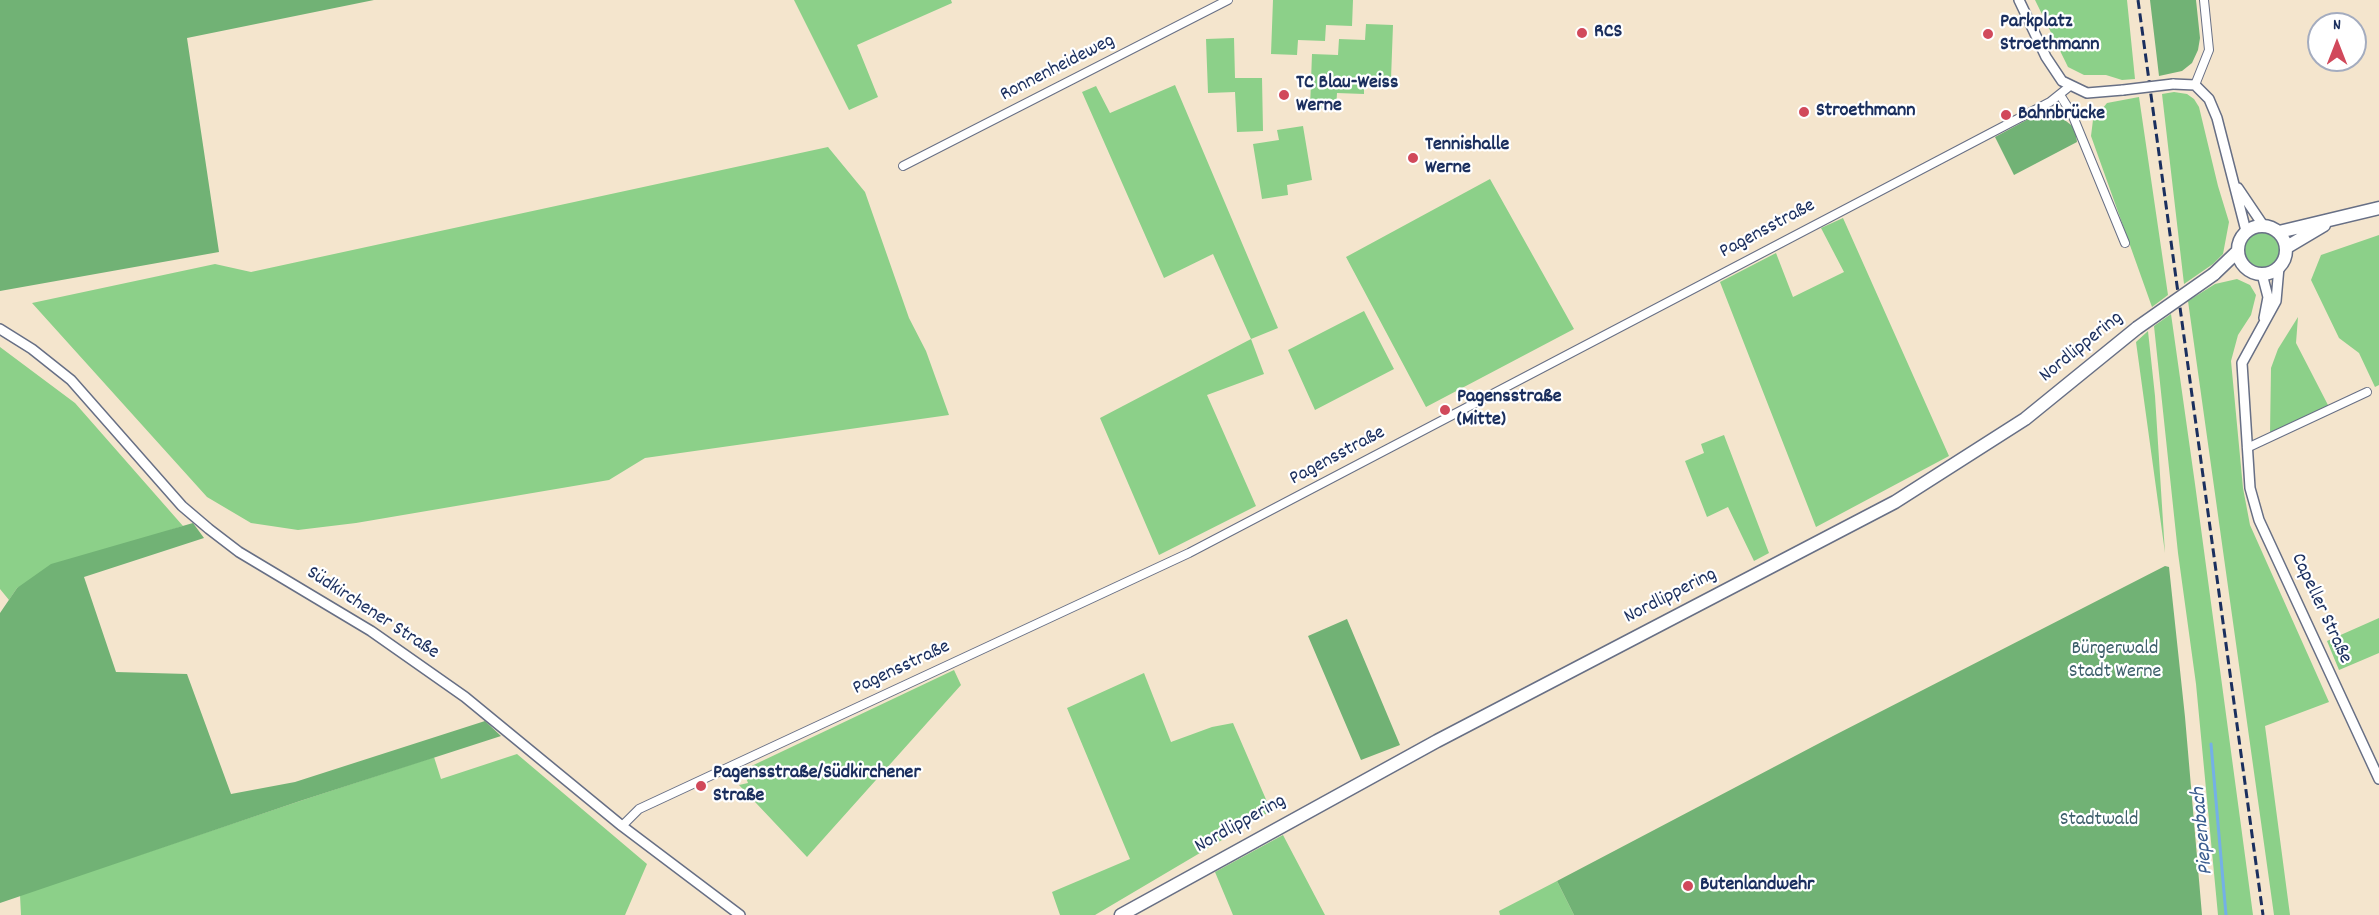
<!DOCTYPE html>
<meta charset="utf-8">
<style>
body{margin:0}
#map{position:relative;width:2379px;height:915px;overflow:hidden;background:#f4e5cd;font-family:Dekko,sans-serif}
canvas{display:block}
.north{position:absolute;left:2307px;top:12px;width:60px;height:60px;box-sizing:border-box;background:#fff;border:2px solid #a4acbf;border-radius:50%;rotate:0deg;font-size:16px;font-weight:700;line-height:24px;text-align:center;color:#1b2f5e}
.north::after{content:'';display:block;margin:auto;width:21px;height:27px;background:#d1495b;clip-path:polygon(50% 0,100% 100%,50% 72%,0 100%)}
</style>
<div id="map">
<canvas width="2379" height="915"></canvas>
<div class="north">N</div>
</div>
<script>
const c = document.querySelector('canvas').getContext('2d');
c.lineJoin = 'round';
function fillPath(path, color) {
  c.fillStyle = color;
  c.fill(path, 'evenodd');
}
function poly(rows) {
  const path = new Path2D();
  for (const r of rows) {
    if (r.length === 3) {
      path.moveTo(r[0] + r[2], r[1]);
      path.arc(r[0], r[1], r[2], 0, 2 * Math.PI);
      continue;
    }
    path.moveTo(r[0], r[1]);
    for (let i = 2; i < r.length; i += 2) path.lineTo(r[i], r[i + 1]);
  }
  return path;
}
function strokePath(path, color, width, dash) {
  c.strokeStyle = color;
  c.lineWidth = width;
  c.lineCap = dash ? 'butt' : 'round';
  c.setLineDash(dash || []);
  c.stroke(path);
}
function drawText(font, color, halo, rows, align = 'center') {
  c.font = font + ' Dekko,sans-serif';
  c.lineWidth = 4.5;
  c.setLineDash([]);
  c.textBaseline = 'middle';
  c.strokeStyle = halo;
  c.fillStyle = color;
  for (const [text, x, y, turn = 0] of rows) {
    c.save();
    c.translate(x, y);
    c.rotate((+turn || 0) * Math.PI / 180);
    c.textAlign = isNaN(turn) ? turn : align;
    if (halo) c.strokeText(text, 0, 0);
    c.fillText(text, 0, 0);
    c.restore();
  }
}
const green = poly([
 [794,0,951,0,952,3,857,45,878,97,849,110],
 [1273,0,1353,0,1352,26,1326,25,1325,41,1298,40,1297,55,1271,54],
 [2035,0,2127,0,2135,79,2122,80,2106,75,2084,75,2068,67],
 [1366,24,1393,25,1391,79,1364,78,1364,94,1337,93,1336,109,1310,108,1312,54,1338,55,1339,39,1365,40],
 [1234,38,1235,78,1262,78,1263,131,1237,132,1235,92,1208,93,1206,39],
 [1175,85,1278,328,1251,339,1264,374,1207,395,1256,506,1159,555,1100,418,1251,339,1213,254,1164,278,1082,92,1096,86,1110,113],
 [2174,92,2187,94,2194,99,2199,107,2218,186,2229,222,2223,254,2213,264,2184,284,2162,94],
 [2139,97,2168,295,2152,307,2091,136,2093,120,2107,103],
 [1303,126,1312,180,1287,185,1288,195,1262,199,1253,144,1279,140,1277,130],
 [828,147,865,192,909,318,926,351,949,415,645,458,609,480,356,523,298,530,251,523,207,497,32,303,215,264,251,272],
 [1490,179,1574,329,1426,407,1346,257],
 [1843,218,1949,456,1816,527,1720,282,1776,253,1793,297,1844,272,1821,228],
 [2261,249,19],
 [2379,235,2379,385,2375,387,2359,353,2339,338,2311,280,2321,255],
 [2237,279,2250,285,2256,295,2251,315,2238,335,2231,361,2243,488,2250,525,2329,702,2265,726,2290,915,2274,915,2188,301,2215,284],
 [1364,311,1394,369,1315,410,1288,350],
 [2171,314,2195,484,2253,915,2218,915,2196,684,2178,553,2154,326],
 [2298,317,2296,343,2329,407,2270,434,2271,368,2278,349],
 [2148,331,2155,396,2165,553,2136,342],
 [0,347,75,403,183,526,131,543,17,588,9,600,0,589],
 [1724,435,1769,553,1754,561,1728,507,1707,517,1685,461,1704,453,1701,444],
 [2379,618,2379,653,2339,670,2327,641],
 [954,670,961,685,807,857,739,785,748,783,743,770],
 [1144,673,1171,742,1212,727,1233,723,1271,811,1095,915,1060,915,1052,892,1130,859,1067,708],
 [517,754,647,864,625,915,21,915,20,895,300,801,434,757,441,779],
 [1283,835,1325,915,1233,915,1215,872],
 [1557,881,1574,915,1500,915,1499,911]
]);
const forest = poly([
 [0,0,374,0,187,38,219,252,0,291],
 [2150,0,2196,0,2200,38,2198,50,2192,63,2182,71,2159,76],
 [2049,108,2075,128,2077,142,2014,175,1995,137],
 [193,523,204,538,84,577,116,672,187,674,231,794,295,782,485,721,501,736,300,801,0,903,0,613,17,588,51,564],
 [2165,566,2169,567,2185,717,2202,915,1574,915,1557,881,1833,736],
 [1347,619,1400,745,1361,760,1308,636]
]);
const stream = poly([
 [2211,744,2226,915]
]);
const minor = poly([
 [2195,85,2209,50,2204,0],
 [2060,95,2072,114,2125,243],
 [903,166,1228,0],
 [2247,448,2367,392],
 [622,826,639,809,1189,553,2050,102,2070,86]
]);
const tertiary = poly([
 [2019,0,2046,57,2062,81,2087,93,2123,90],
 [2173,84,2195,85,2209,99,2217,118,2246,231],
 [2238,188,2263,225],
 [2279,267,2276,301,2242,363,2250,488,2259,520,2379,779],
 [2262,274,2268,297,2264,318],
 [0,329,32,349,71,380,182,506,209,529,239,552,371,631,465,697,622,826,740,915]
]);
const primary = poly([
 [2262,250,24],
 [2279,232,2379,208],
 [2287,247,2324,225],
 [2214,274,2238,251],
 [1121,915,1437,741,1895,502,2025,419,2137,328]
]);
const rail = poly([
 [2138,0,2263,915]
]);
const tertiaryBridge = poly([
 [2123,90,2173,84]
]);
const primaryBridge = poly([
 [2137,328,2214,274]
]);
const markers = [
 [1582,33,6,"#d1495b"],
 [1988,34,6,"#d1495b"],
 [1284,95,6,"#d1495b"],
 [1804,112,6,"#d1495b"],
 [2006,115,6,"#d1495b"],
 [1413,158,6,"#d1495b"],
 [1445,410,6,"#d1495b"],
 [701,786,6,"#d1495b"],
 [1688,886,6,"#d1495b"]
];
const poiNames = [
 ["Parkplatz",2000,23],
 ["Stroethmann",2000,46],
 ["RCS",1594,33],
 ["TC Blau-Weiss",1296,84],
 ["Werne",1296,107],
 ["Stroethmann",1816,112],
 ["Bahnbrücke",2018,115],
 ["Tennishalle",1425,146],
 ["Werne",1425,169],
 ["Pagensstraße",1457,398],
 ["(Mitte)",1457,421],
 ["Pagensstraße/Südkirchener",713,774],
 ["Straße",713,797],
 ["Butenlandwehr",1700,886]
];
const streetNames = [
 ["Ronnenheideweg",1058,69,-27],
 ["Pagensstraße",1768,230,-28],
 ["Nordlippering",2082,348,-39],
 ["Pagensstraße",1338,457,-28],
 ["Nordlippering",1671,597,-27],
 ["Capeller Straße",2320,609,65],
 ["Südkirchener Straße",372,614,33],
 ["Pagensstraße",902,669,-25],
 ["Nordlippering",1241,825,-29]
];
const parkNames = [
 ["Bürgerwald",2115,650],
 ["Stadt Werne",2115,673],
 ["Stadtwald",2099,821]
];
const waterNames = [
 ["Piepenbach",2204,831,-95]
];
fillPath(green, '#8cd089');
fillPath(forest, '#71b275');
strokePath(stream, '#74b0e6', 3);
strokePath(minor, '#676f85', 10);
strokePath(tertiary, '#676f85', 12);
strokePath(primary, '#676f85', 15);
strokePath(minor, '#fff', 8);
strokePath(tertiary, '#fff', 9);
strokePath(primary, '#fff', 12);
strokePath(rail, '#1b2f5e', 3, [9, 4.5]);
strokePath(tertiaryBridge, '#676f85', 12, []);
strokePath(primaryBridge, '#676f85', 15, []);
strokePath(tertiaryBridge, '#fff', 9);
strokePath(primaryBridge, '#fff', 12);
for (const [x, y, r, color] of markers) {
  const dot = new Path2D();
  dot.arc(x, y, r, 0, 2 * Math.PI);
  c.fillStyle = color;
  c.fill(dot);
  strokePath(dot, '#fff', 2);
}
drawText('bold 20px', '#1b2f5e', '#fff', poiNames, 'left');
drawText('20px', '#1b2f5e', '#fff', streetNames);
drawText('20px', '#3d5f6b', '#fff', parkNames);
drawText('italic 21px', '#3a5c8e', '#fff', waterNames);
</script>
